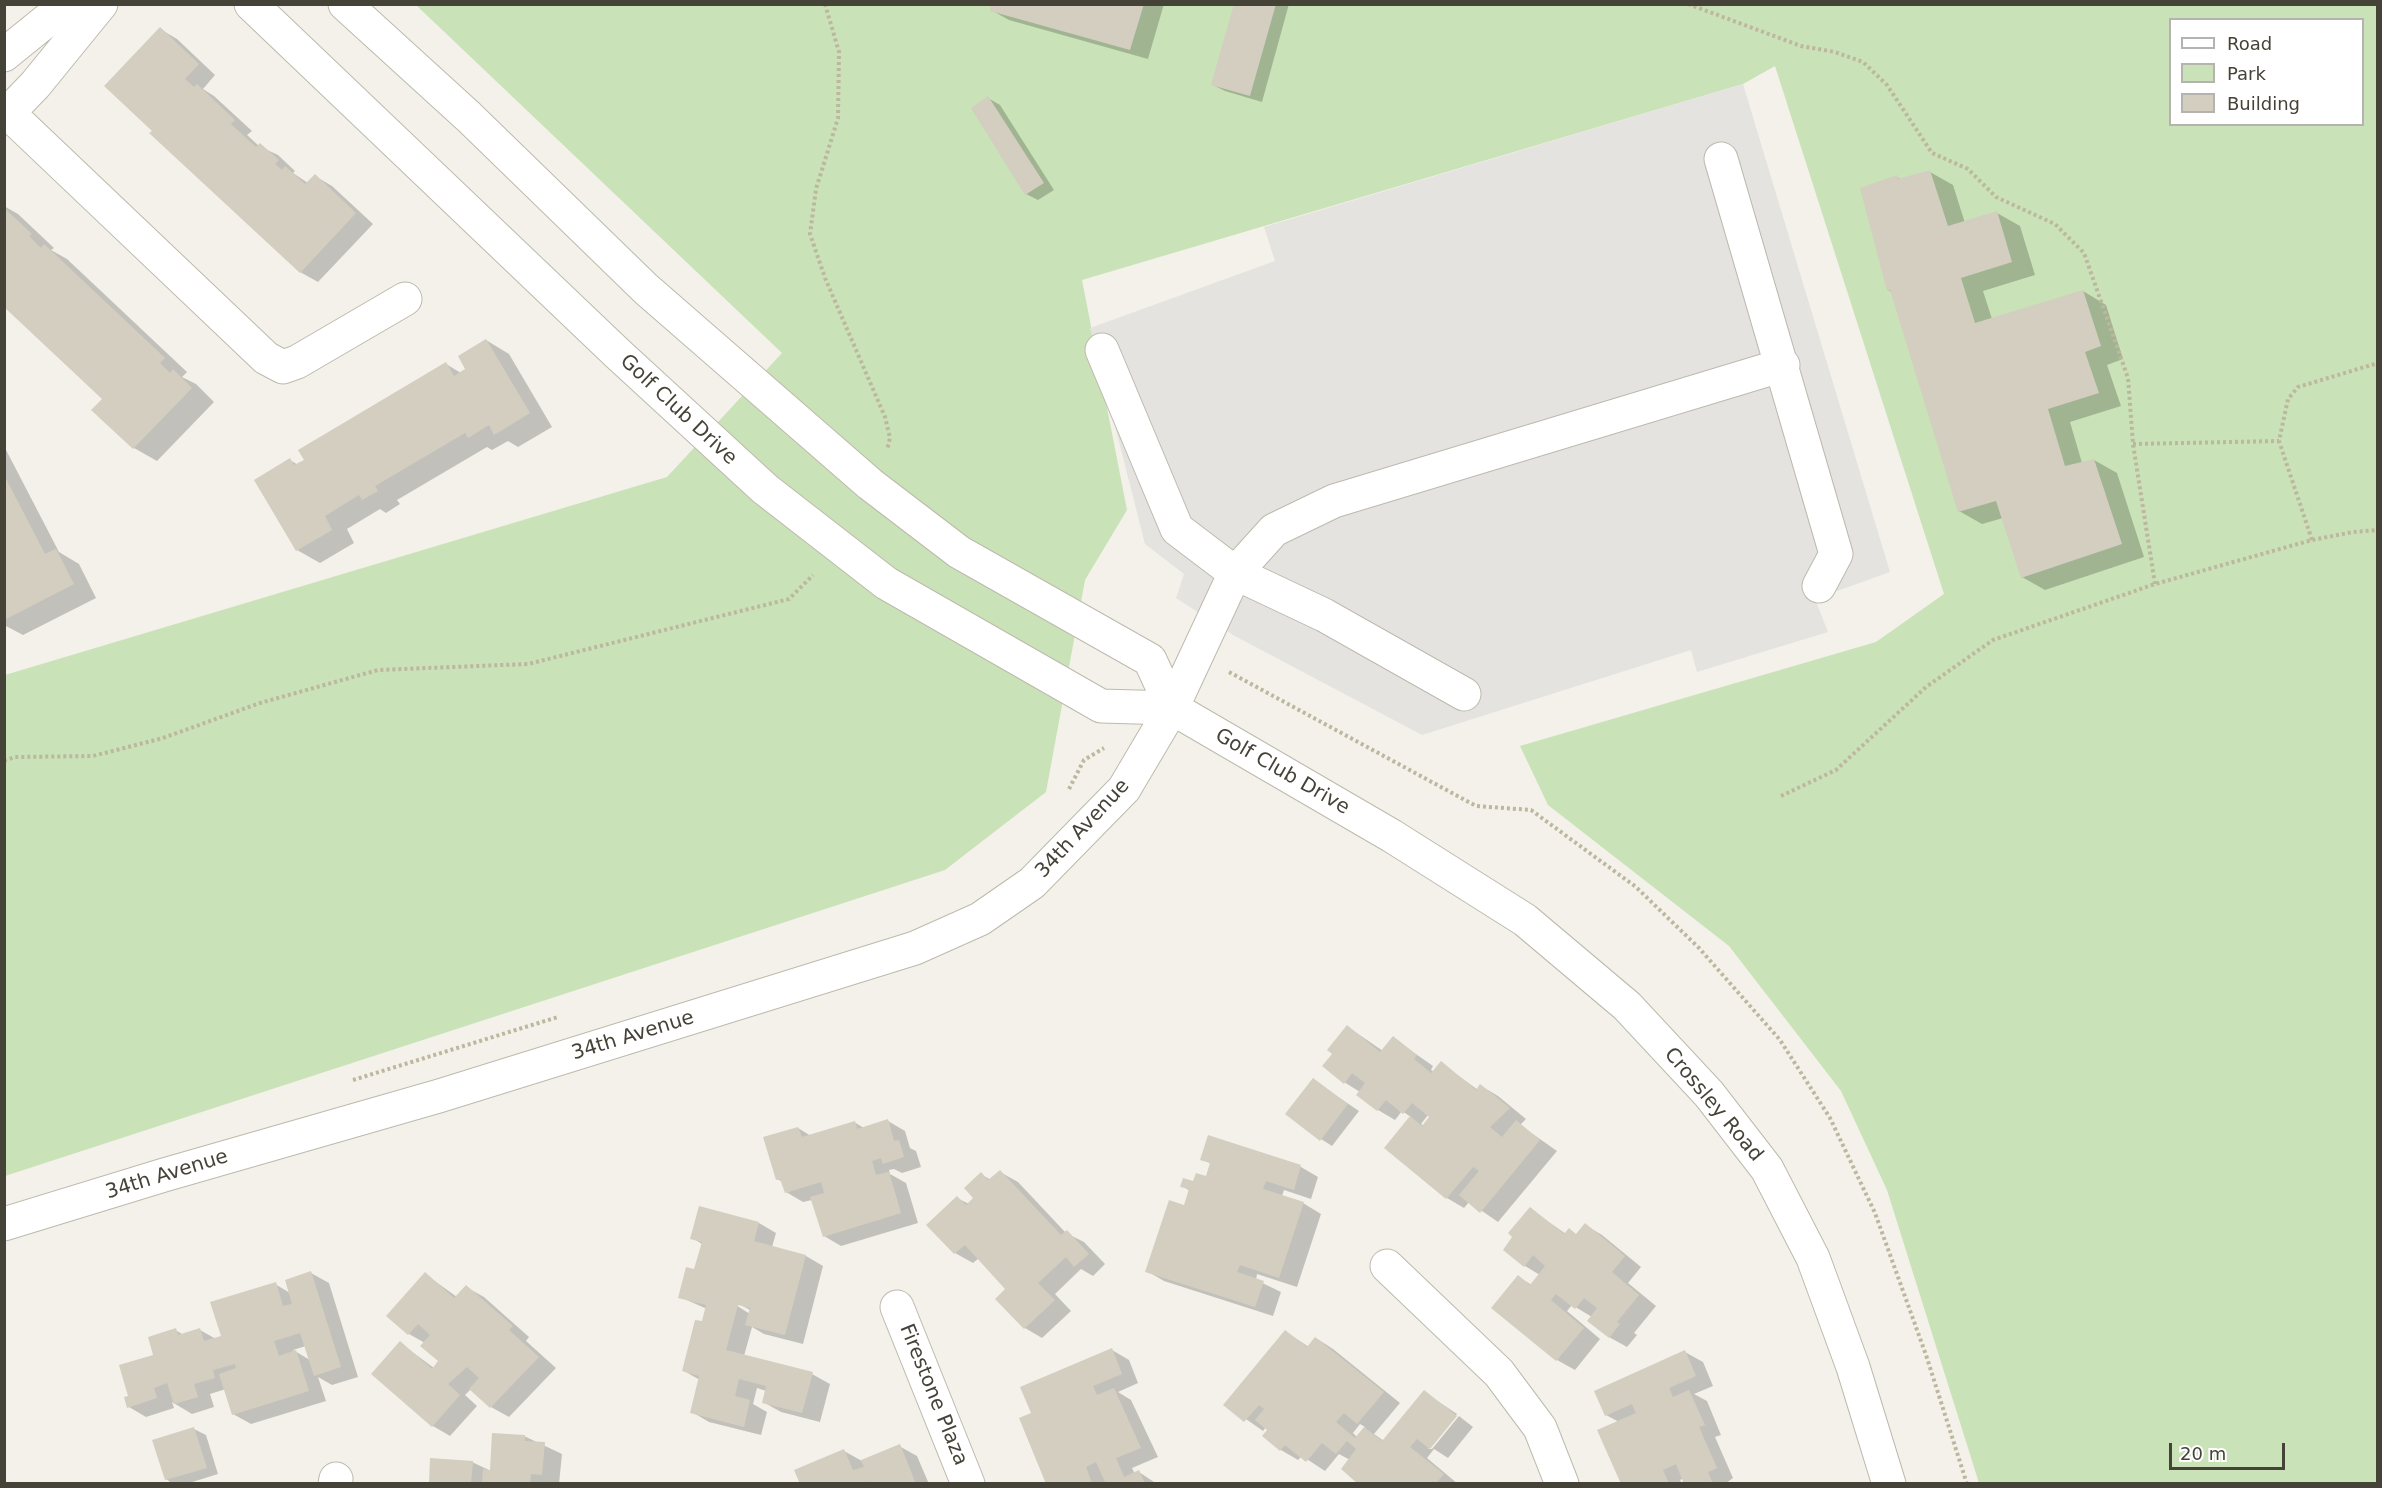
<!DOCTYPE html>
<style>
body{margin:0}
#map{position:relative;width:2382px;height:1488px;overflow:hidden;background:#f3f1e9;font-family:"DejaVu Sans",sans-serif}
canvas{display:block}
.frame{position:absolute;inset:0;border:6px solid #454238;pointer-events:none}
.legend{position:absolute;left:2169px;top:18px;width:195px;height:108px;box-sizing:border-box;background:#fff;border:2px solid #b5b3af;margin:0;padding:8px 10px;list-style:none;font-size:18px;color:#454238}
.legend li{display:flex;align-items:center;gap:12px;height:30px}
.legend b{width:30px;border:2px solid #b5b3af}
.scale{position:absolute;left:2169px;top:1443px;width:116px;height:27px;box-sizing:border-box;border:3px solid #454238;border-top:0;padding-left:8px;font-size:18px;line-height:21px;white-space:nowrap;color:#454238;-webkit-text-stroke:4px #fff;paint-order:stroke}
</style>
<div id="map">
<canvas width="2382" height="1488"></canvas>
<div class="frame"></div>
<ul class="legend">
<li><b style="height:8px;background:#fff"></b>Road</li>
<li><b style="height:16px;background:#c9e2b7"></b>Park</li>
<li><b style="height:16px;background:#d3cec0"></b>Building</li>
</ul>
<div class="scale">20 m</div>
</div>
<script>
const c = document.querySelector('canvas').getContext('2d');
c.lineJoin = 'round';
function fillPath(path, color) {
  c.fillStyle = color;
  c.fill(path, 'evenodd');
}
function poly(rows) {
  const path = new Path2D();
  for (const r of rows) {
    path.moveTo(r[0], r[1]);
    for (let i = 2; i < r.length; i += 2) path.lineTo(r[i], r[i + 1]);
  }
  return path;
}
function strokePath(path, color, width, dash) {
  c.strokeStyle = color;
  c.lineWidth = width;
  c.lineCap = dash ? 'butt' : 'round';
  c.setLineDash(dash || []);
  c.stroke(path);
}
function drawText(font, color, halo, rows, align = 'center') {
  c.font = font + ' "DejaVu Sans",sans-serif';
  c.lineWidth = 6;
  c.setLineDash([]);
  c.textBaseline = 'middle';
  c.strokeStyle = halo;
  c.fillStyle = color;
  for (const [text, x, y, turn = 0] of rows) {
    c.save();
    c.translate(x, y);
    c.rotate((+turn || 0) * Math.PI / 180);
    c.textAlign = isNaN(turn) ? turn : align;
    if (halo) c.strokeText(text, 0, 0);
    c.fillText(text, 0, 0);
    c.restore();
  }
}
const green = poly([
 [416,5,2377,5,2377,1483,1979,1483,1887,1190,1841,1091,1729,946,1548,805,1520,746,1876,642,1944,594,1775,66,1743,84,1082,280,1127,510,1085,580,1046,792,945,870,5,1176,5,675,667,477,782,353],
 [2170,20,2362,20,2362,124,2170,124]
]);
const parking = poly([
 [1743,84,1890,572,1815,599,1828,632,1697,672,1691,650,1422,735,1233,635,1176,598,1184,574,1145,544,1090,328,1275,261,1264,227]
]);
const shadow = poly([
 [993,4,1164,4,1148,59,1009,20,991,10],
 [1236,4,1289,4,1262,102,1225,91,1213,85],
 [160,29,177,39,215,75,203,89,214,96,252,131,247,135,259,146,278,155,295,171,293,173,308,183,315,176,332,186,373,224,318,282,300,272,154,131],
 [988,98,1000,105,1054,190,1038,200,1026,194],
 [1930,172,1953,185,1965,223,1997,213,2020,226,2035,275,1983,291,1992,319,2083,291,2106,305,2123,359,2107,365,2121,406,2070,422,2082,463,2094,460,2117,473,2144,557,2045,590,2022,577,2003,518,1982,524,1959,511,1893,293,1888,290,1896,177,1902,180],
 [4,206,18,214,54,248,51,250,67,259,187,372,182,377,196,384,214,402,157,461,134,448,94,410,104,399,4,305],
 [486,340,509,354,552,427,518,447,508,441,492,450,487,447,397,500,400,504,386,513,380,509,347,529,354,543,320,563,297,550,290,460,298,465,446,364,461,373,467,369],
 [4,446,59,552,79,564,96,598,23,635,4,625],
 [1348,1027,1383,1051,1393,1038,1433,1066,1431,1070,1434,1072,1441,1063,1478,1090,1481,1086,1498,1096,1526,1119,1520,1125,1557,1151,1498,1222,1469,1202,1464,1208,1447,1198,1386,1148,1411,1117,1402,1111,1395,1120,1378,1110,1360,1092,1344,1082,1334,1054],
 [1428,1115,1431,1117,1424,1126,1421,1124],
 [1313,1080,1359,1111,1332,1146,1321,1139],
 [888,1121,905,1131,910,1148,916,1151,921,1167,902,1173,894,1169,889,1170,890,1174,906,1183,918,1223,841,1246,824,1236,812,1200,803,1202,786,1192,783,1182,777,1179,798,1128,811,1136,854,1122,864,1128],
 [1209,1137,1301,1167,1318,1177,1311,1199,1284,1190,1282,1196,1303,1203,1321,1214,1297,1287,1257,1274,1256,1280,1281,1292,1273,1316,1164,1281,1147,1271,1185,1207,1190,1191,1182,1186,1207,1178,1211,1164,1202,1159],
 [1000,1172,1018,1182,1066,1233,1084,1242,1105,1264,1093,1276,1081,1269,1055,1294,1071,1311,1042,1338,1025,1328,1007,1289,979,1258,973,1263,955,1253,928,1225,957,1198,969,1204,975,1198,981,1174,991,1180],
 [1530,1209,1566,1234,1577,1235,1585,1225,1602,1235,1641,1267,1628,1283,1656,1306,1634,1333,1637,1335,1627,1347,1609,1337,1592,1317,1572,1305,1567,1311,1600,1339,1575,1370,1557,1360,1493,1307,1518,1277,1532,1285,1540,1275,1525,1266],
 [759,1223,776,1233,772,1247,806,1256,823,1266,803,1344,764,1334,752,1327,744,1356,812,1374,830,1384,820,1422,781,1412,763,1402,766,1391,757,1388,753,1404,767,1412,761,1435,709,1422,692,1412,700,1380,684,1371,707,1309,680,1297,696,1271,702,1244,692,1238],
 [732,1300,750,1310,750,1314,731,1302],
 [311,1273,329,1283,358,1377,332,1385,318,1377,326,1401,251,1424,233,1414,226,1389,210,1394,214,1407,192,1414,172,1402,174,1408,146,1417,129,1407,130,1397,155,1356,175,1330,184,1335,200,1330,216,1339,223,1337,275,1284,290,1293],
 [306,1346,310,1360,293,1350],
 [425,1274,457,1297,466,1287,484,1297,529,1337,526,1341,556,1368,509,1417,491,1407,471,1389,465,1395,477,1406,450,1436,433,1426,400,1343,434,1368,440,1361,425,1343,409,1334],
 [1286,1332,1309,1347,1316,1338,1333,1349,1400,1403,1374,1434,1384,1441,1424,1392,1457,1414,1428,1449,1432,1449,1459,1416,1473,1427,1448,1458,1434,1449,1427,1458,1458,1484,1361,1484,1350,1460,1339,1454,1325,1471,1302,1456,1298,1460,1281,1450,1266,1427,1263,1431,1226,1405],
 [1360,1424,1365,1427,1357,1437,1353,1433],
 [1112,1350,1129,1360,1138,1383,1118,1392,1131,1400,1158,1457,1132,1468,1135,1474,1139,1472,1157,1484,1048,1484,1033,1414],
 [1685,1352,1703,1362,1713,1386,1694,1394,1707,1401,1721,1435,1715,1437,1733,1478,1725,1484,1686,1484,1684,1478,1680,1480,1682,1484,1623,1484,1619,1422,1606,1415],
 [194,1429,206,1435,218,1474,186,1484,173,1484,166,1479],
 [524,1436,562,1454,559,1484,430,1484,472,1462,491,1471],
 [899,1446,917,1456,929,1484,801,1484,844,1451,862,1461]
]);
const building = poly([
 [991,4,1144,4,1130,50,990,11],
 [1234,4,1276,4,1250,96,1211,85],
 [160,27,199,64,185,79,194,87,197,84,235,120,231,124,256,147,260,143,279,160,275,164,282,170,285,166,305,184,315,174,356,213,300,273,149,133,152,131,104,86],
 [988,96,1044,183,1025,195,971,108],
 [1930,170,1948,226,1997,211,2012,262,1961,278,1975,323,2083,290,2101,346,2085,352,2099,393,2048,409,2065,466,2094,459,2122,544,2021,578,1996,501,1958,512,1890,290,1887,291,1860,188,1897,175,1898,179],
 [4,208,32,234,29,236,41,248,44,244,165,358,160,363,170,373,173,369,192,388,133,449,91,410,102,399,4,307],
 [486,339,530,413,494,435,489,425,468,438,465,433,375,486,378,491,362,500,359,495,325,516,332,530,296,551,254,480,290,458,294,465,304,460,298,450,446,362,454,376,465,369,458,356],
 [4,475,45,554,56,549,74,584,4,620],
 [1347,1025,1380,1052,1393,1036,1417,1055,1414,1059,1431,1073,1441,1061,1476,1090,1480,1084,1510,1108,1490,1127,1502,1137,1516,1120,1540,1140,1480,1213,1459,1195,1479,1171,1473,1167,1446,1199,1384,1148,1410,1116,1422,1126,1429,1117,1412,1103,1403,1114,1386,1100,1377,1111,1356,1095,1365,1083,1352,1073,1344,1084,1322,1066,1332,1054,1327,1050],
 [1313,1078,1348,1104,1320,1141,1285,1114],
 [888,1119,894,1141,899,1140,904,1157,883,1164,881,1158,872,1161,876,1175,889,1172,901,1213,823,1237,810,1197,824,1193,821,1182,785,1193,780,1179,776,1180,763,1137,798,1127,802,1137,855,1121,857,1129],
 [1208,1135,1301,1165,1294,1190,1266,1181,1263,1189,1304,1202,1279,1278,1240,1265,1237,1272,1264,1281,1255,1307,1145,1272,1169,1200,1184,1205,1189,1189,1180,1187,1183,1178,1193,1181,1196,1173,1206,1176,1210,1163,1200,1160],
 [1000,1170,1061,1235,1067,1230,1089,1254,1074,1267,1066,1257,1038,1283,1055,1300,1024,1329,995,1299,1005,1289,965,1245,954,1254,926,1225,957,1196,966,1205,973,1198,964,1188,981,1172,988,1180],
 [699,1206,759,1222,754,1241,806,1255,785,1335,745,1325,750,1308,738,1305,726,1350,813,1372,802,1413,762,1403,766,1386,739,1379,735,1396,750,1400,744,1427,690,1413,699,1376,682,1371,695,1320,702,1321,706,1305,678,1298,686,1267,694,1269,702,1242,690,1239],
 [1530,1207,1564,1234,1569,1228,1576,1234,1585,1223,1625,1256,1612,1272,1639,1295,1617,1322,1620,1324,1609,1338,1587,1321,1597,1308,1584,1298,1575,1309,1556,1294,1551,1300,1584,1328,1556,1361,1491,1308,1518,1275,1530,1285,1545,1266,1533,1255,1524,1267,1503,1250,1512,1237,1508,1233],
 [311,1271,341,1367,314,1376,300,1333,274,1341,279,1356,296,1350,309,1391,232,1415,219,1374,236,1368,235,1364,213,1370,215,1378,194,1384,198,1397,174,1404,167,1383,154,1388,157,1398,127,1408,124,1397,128,1396,119,1365,153,1355,148,1337,176,1328,178,1335,200,1328,204,1341,221,1336,210,1302,276,1282,283,1306,292,1304,285,1280],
 [425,1272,454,1298,466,1285,513,1326,509,1330,539,1357,490,1408,469,1389,479,1378,467,1367,448,1384,460,1395,432,1427,371,1374,400,1341,432,1369,438,1361,420,1346,430,1335,418,1324,408,1335,386,1316],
 [1285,1330,1307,1347,1315,1337,1384,1392,1357,1424,1344,1413,1336,1422,1355,1438,1364,1427,1382,1441,1424,1390,1457,1416,1430,1449,1417,1439,1410,1447,1444,1474,1436,1483,1433,1481,1431,1484,1358,1484,1341,1469,1356,1449,1347,1441,1336,1454,1322,1443,1306,1462,1285,1445,1280,1451,1262,1436,1267,1430,1255,1420,1264,1409,1259,1405,1244,1422,1223,1405],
 [1112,1348,1122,1374,1093,1386,1097,1395,1114,1388,1141,1448,1116,1458,1124,1477,1139,1470,1145,1484,1106,1484,1096,1462,1086,1467,1092,1483,1046,1484,1019,1418,1031,1413,1020,1387],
 [1685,1350,1696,1376,1669,1388,1673,1397,1689,1390,1705,1425,1699,1427,1717,1468,1708,1472,1713,1484,1684,1484,1676,1464,1663,1470,1669,1484,1621,1484,1597,1430,1636,1413,1632,1404,1605,1416,1594,1391],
 [194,1427,207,1468,165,1480,152,1440],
 [492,1433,525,1435,525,1441,545,1442,542,1475,531,1474,530,1484,482,1484,483,1469,490,1470],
 [900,1444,916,1484,868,1484,867,1481,862,1484,800,1484,794,1470,844,1449,853,1470,864,1467,861,1460],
 [430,1458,473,1461,471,1484,429,1484]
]);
const path = poly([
 [825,4,839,52,838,118,816,189,810,234,825,278,885,417,890,438,887,450],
 [1688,4,1801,46,1835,52,1863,62,1887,85,1932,153,1968,169,1996,197,2055,224,2084,253,2128,378,2133,444,2155,584],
 [2133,444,2279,441],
 [2312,540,2279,441,2288,399,2298,387,2378,363],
 [1229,672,1476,806,1531,810,1636,887,1699,948,1780,1040,1830,1118,1875,1213,1926,1355,1967,1484],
 [4,761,15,757,93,756,163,738,260,703,378,670,528,664,789,599,813,575],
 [1069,789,1084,760,1104,748],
 [1781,796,1836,770,1926,687,1993,640,2155,584,2312,540,2353,532,2378,530],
 [353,1080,558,1017]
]);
const minor = poly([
 [251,4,617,353,765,489,886,583,1101,706,1172,708,1392,836,1525,920,1627,1006,1709,1094,1767,1169,1813,1258,1853,1367,1889,1484],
 [345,4,469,117,646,289,870,484,959,552,1150,660,1172,708],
 [4,55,67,4],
 [4,109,266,358,283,367,297,362,405,299],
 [4,117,35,85,101,4],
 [1721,159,1836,554,1819,586],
 [1102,350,1177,529,1235,573,1324,615,1464,694],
 [4,1224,164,1175,439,1096,915,948,980,919,1032,883,1124,789,1172,708,1235,573,1274,530,1334,501,1783,365],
 [1387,1266,1499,1373,1540,1428,1562,1484],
 [897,1307,968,1484],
 [335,1484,336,1479]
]);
const streetNames = [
 ["Golf Club Drive",678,410,43],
 ["Golf Club Drive",1282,772,30],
 ["34th Avenue",1083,829,-47],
 ["34th Avenue",633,1036,-17],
 ["Crossley Road",1713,1105,50],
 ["34th Avenue",167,1175,-17],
 ["Firestone Plaza",933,1395,68]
];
fillPath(green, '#c9e2b7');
fillPath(parking, '#e4e3e0');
fillPath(shadow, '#0003');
fillPath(building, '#d3cec0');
strokePath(minor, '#bdbaad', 35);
strokePath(path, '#bdb79f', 4, [3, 3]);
strokePath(minor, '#fff', 33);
drawText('20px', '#454238', '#fff', streetNames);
</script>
